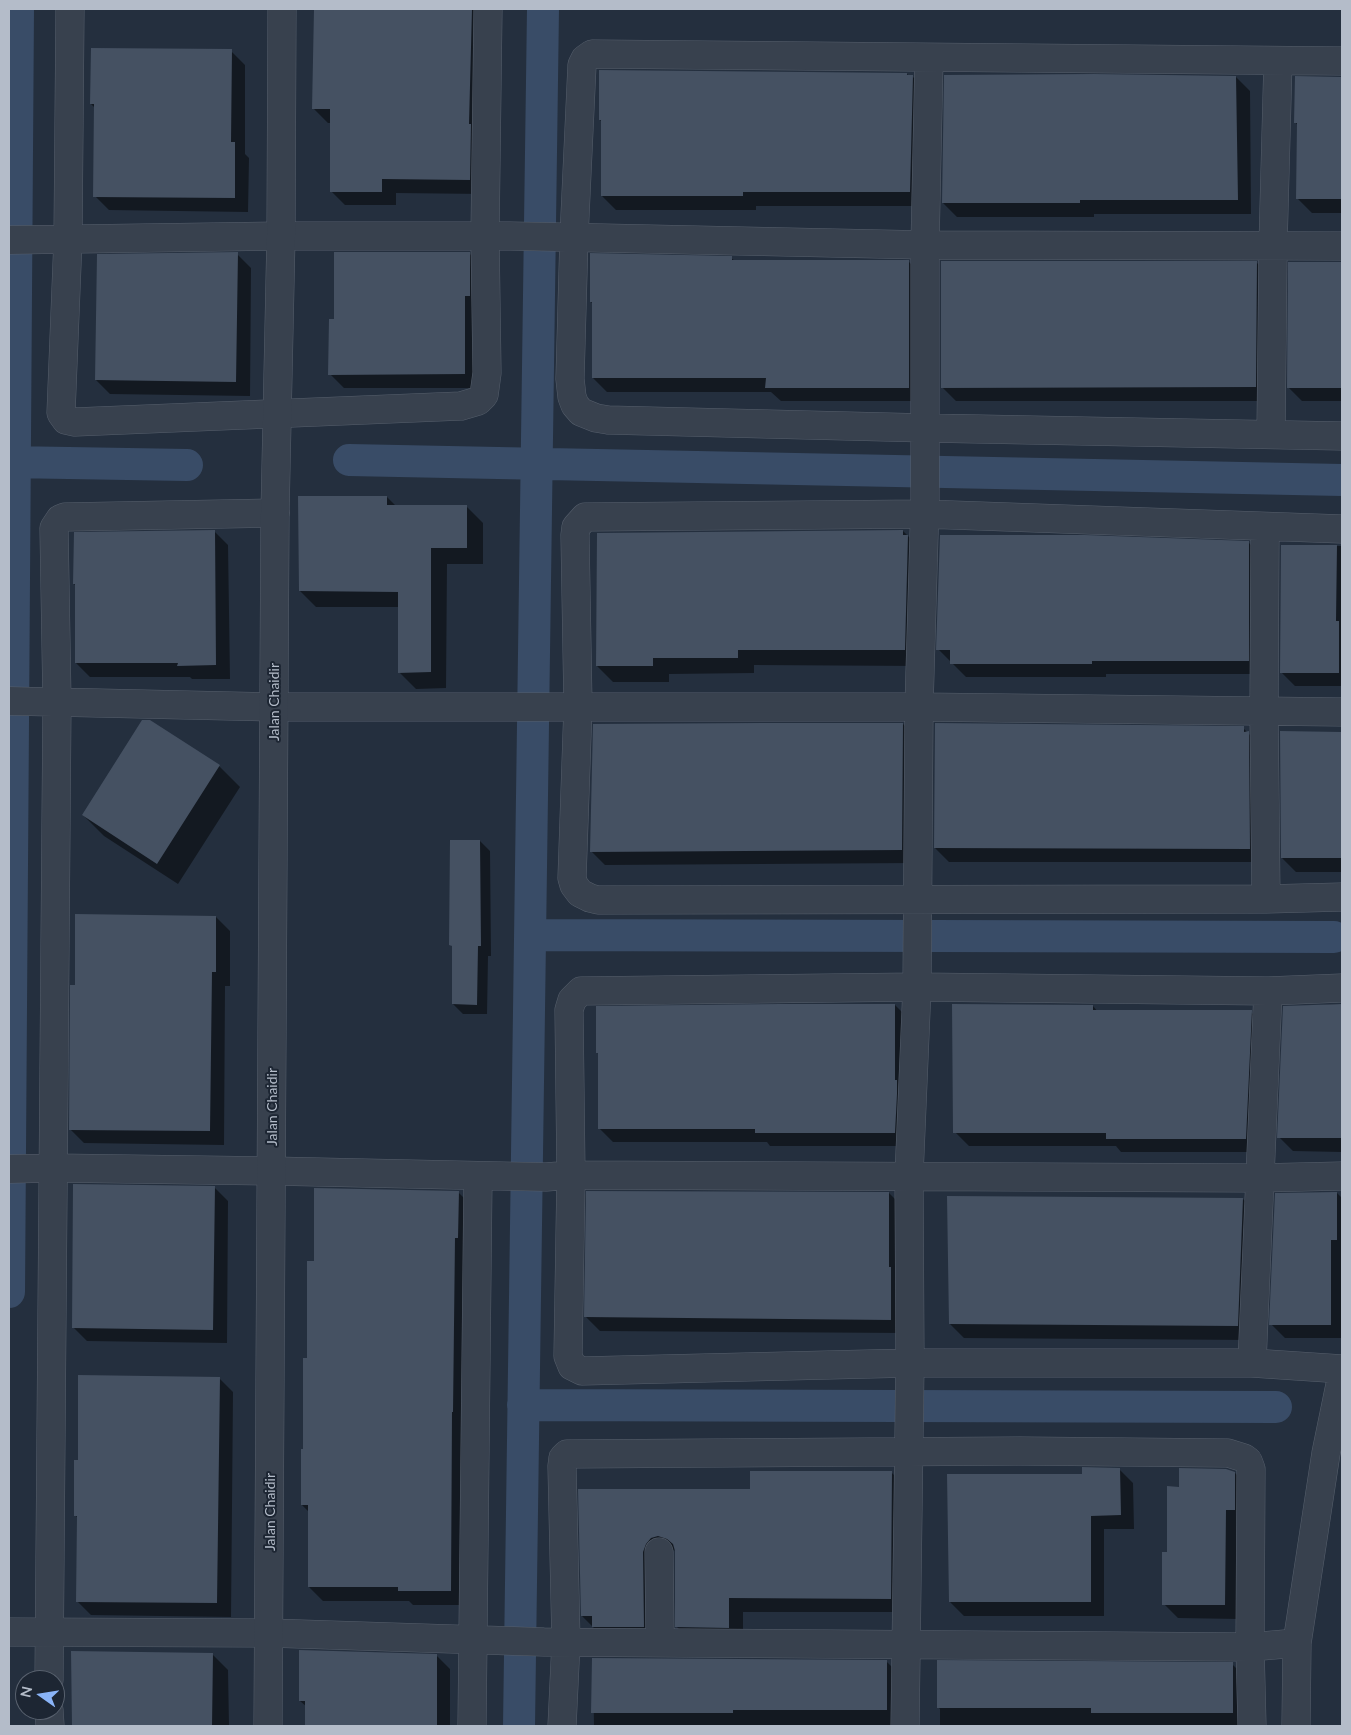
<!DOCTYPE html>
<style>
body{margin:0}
#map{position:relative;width:1351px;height:1735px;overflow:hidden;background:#242f3e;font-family:Lato,sans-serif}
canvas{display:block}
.frame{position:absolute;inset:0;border:10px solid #b4bcc9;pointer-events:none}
.north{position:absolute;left:15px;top:1670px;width:50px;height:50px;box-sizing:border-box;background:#1d2633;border:1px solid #59626f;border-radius:50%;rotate:283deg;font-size:14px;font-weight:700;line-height:20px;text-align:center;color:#b4bcc9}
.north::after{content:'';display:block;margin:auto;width:18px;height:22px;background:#8ab4f8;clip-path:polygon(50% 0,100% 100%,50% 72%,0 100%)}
</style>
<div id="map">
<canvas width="1351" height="1735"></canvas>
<div class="frame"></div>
<div class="north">N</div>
</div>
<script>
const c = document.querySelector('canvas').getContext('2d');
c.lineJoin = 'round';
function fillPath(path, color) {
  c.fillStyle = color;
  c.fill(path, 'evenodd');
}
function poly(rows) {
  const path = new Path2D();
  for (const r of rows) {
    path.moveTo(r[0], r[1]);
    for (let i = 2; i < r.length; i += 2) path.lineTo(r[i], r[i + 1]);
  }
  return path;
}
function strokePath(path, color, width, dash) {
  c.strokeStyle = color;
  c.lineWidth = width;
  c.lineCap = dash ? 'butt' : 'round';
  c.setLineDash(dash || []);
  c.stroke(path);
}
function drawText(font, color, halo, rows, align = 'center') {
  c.font = font + ' Lato,sans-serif';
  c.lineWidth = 4;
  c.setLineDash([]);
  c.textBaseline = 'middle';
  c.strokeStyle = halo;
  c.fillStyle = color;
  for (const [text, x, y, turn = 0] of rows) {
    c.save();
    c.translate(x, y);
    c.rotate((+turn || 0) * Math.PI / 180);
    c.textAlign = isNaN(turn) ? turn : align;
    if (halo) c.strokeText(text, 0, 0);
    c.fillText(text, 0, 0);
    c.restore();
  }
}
const shadow = poly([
 [315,9,493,9,484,194,396,193,396,205,345,205,331,191,331,123,328,123,314,109],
 [231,51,245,65,245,154,249,158,248,212,109,210,95,196,95,108,91,104],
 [907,74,909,76,912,76,926,90,924,206,756,206,756,210,616,210,602,196,602,122,600,120],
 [1236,77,1250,91,1251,214,1094,214,1094,217,957,217,943,203],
 [1296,77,1342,78,1342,213,1312,213,1298,199,1298,126,1296,123],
 [469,253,483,267,478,388,344,388,330,374,335,320],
 [237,254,251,268,250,396,110,394,96,380],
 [731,258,735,261,909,262,923,276,923,401,781,401,771,392,607,392,593,378,593,304,591,302],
 [1342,262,1342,401,1302,401,1288,387,1290,263],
 [1257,263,1271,277,1269,401,956,401,942,387],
 [387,497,396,506,467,507,483,523,483,564,447,564,446,688,416,689,399,672,400,607,316,607,300,591],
 [214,531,228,545,230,679,192,679,190,677,90,677,76,663,76,586,74,584],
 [903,531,919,547,921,666,754,665,754,673,669,674,669,682,613,682,597,666],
 [1249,543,1263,557,1262,674,1106,674,1106,677,966,677,938,649],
 [1282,546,1342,546,1342,686,1295,686,1281,672],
 [903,724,917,738,916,863,605,865,591,851],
 [1243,728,1262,747,1263,862,949,862,935,848],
 [1281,733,1342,733,1342,872,1296,872,1282,858],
 [219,766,240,787,178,884,104,836,83,815],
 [480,841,490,851,491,956,488,956,487,1014,463,1014,453,1004,454,948,451,945],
 [216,917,230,931,230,986,225,986,224,1145,84,1143,70,1129,76,987],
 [1342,1004,1342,1152,1293,1151,1279,1137,1284,1007],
 [895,1005,909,1019,909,1146,770,1146,767,1142,613,1142,599,1128,599,1055,597,1052],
 [1093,1006,1098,1012,1251,1012,1265,1026,1260,1152,1121,1152,1116,1146,969,1146,955,1132],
 [214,1187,228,1201,227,1343,87,1341,73,1327],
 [458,1192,472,1206,464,1605,413,1605,409,1601,323,1601,309,1587,309,1512,302,1505,308,1359,315,1262],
 [889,1193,903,1207,904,1333,600,1331,586,1317],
 [1337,1193,1342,1198,1342,1338,1285,1338,1271,1324],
 [1243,1199,1257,1213,1251,1340,964,1338,950,1324],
 [219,1378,233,1392,231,1617,91,1615,77,1601,78,1518,75,1515,79,1461],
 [1119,1469,1133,1483,1134,1529,1104,1529,1104,1616,964,1616,950,1602,1083,1475],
 [891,1472,905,1486,905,1612,743,1612,743,1641,691,1641,677,1627,676,1551,673,1550,666,1552,658,1641,596,1630,582,1616,579,1490,751,1490],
 [1235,1473,1249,1487,1239,1619,1178,1618,1164,1604,1168,1554,1180,1488],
 [72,1653,212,1654,228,1670,229,1726,73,1726],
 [436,1655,450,1669,450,1726,307,1726,307,1707,300,1701],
 [593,1659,886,1661,900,1675,901,1726,594,1726],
 [1232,1664,1246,1678,1247,1726,940,1726,940,1709,938,1707]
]);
const canal = poly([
 [349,460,1342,480],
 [9,462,187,465],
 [530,935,1334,937],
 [9,1292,18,9],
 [523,1405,1276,1407],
 [519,1726,543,9]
]);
const building = poly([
 [314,9,472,9,469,124,471,124,470,180,382,179,382,192,330,192,330,109,312,109],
 [91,48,232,49,231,142,235,142,235,198,93,197,94,104,90,104],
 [599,70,907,73,907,75,913,75,910,192,743,192,743,196,601,196,601,120,599,120],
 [1094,74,1236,76,1238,200,1080,200,1080,203,942,203,944,75],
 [1295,76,1342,77,1342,199,1296,199,1297,123,1294,123],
 [238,252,236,382,95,380,97,254],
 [334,252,470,252,470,296,465,296,465,374,328,375,329,319,334,319],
 [590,253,732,256,732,260,909,260,909,388,765,388,766,378,592,378,592,302,590,302],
 [941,261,1257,261,1256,387,941,388],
 [1288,262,1342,262,1342,388,1287,388],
 [298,496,387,496,387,505,467,505,467,548,431,548,431,672,398,673,398,592,299,591],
 [215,530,216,665,177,666,178,663,75,663,75,584,73,584,74,532],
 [903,530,903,535,908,535,905,650,738,650,738,658,653,658,653,666,596,666,597,533],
 [940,535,1085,535,1249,541,1249,661,1092,661,1092,664,950,664,950,650,936,650],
 [1281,545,1337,545,1336,621,1339,621,1339,673,1280,673],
 [142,720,150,720,220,765,157,864,82,815],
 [760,723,903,723,902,850,590,852,593,724],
 [935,723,1244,726,1244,732,1249,731,1250,849,934,848],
 [1280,731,1342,732,1342,858,1281,858],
 [450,840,480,840,481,946,478,946,477,1005,452,1004,452,946,449,945],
 [75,914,216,916,216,972,212,972,210,1131,69,1130,70,985,75,985],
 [780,1004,895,1004,895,1080,897,1080,897,1094,895,1133,755,1133,755,1129,598,1129,598,1053,596,1053,596,1006],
 [952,1004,1093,1005,1093,1010,1252,1010,1246,1139,1106,1139,1106,1133,953,1133],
 [1342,1004,1341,1138,1277,1138,1283,1006],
 [73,1184,215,1186,213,1330,72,1328],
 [314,1188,459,1191,458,1238,455,1238,453,1412,452,1412,451,1591,398,1591,398,1587,308,1587,308,1505,301,1505,301,1449,303,1449,303,1358,307,1358,307,1261,314,1261],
 [586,1191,889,1192,889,1267,891,1267,891,1320,584,1317],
 [1337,1192,1337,1240,1331,1240,1331,1325,1269,1325,1275,1193],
 [947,1196,1243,1198,1238,1326,949,1324],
 [78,1375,220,1377,217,1603,76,1602,77,1516,74,1516,74,1460,78,1460],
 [1082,1467,1120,1468,1121,1515,1091,1516,1091,1602,949,1602,947,1474,1082,1474],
 [1179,1468,1226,1469,1235,1472,1235,1510,1226,1510,1225,1605,1162,1605,1162,1552,1167,1552,1167,1486,1179,1487],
 [750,1471,892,1471,891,1599,729,1598,729,1628,675,1627,675,1551,673,1544,667,1539,658,1536,651,1538,646,1544,643,1552,644,1627,592,1627,592,1616,581,1616,578,1489,750,1489],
 [299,1650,437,1654,437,1726,305,1726,305,1701,299,1701],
 [71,1651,213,1653,212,1726,72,1726],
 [592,1658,887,1660,887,1710,733,1710,733,1713,591,1713],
 [937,1660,1233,1662,1233,1713,1091,1713,1091,1708,937,1708]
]);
const minor = poly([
 [70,9,68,239,61,413,66,420,75,422,461,406,478,401,484,395,487,373,485,236,488,9],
 [1342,61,592,54,585,59,582,65,574,237,570,379,572,397,575,405,581,412,596,418,608,420,926,428,1342,436],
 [9,240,281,236,510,236,925,245,1342,246],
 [1271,434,1273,246,1278,61],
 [1265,528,1264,711,1266,899],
 [1342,529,924,514,585,517,576,527,575,535,578,706,572,878,574,885,580,893,590,898,598,900,1266,899,1342,897],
 [9,701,274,707,919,707,1342,712],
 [1342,988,1268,991,917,987,581,991,572,1000,569,1010,571,1175,568,1356,572,1366,582,1371,910,1363,1252,1363,1342,1369],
 [9,1169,54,1168,272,1171,546,1177,571,1175,1259,1178,1342,1176],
 [1252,1363,1268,991],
 [659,1552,660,1642],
 [9,1632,269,1633,544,1642,1250,1647,1297,1643],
 [49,1680,57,702,54,528,60,519,65,517,275,513],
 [49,1710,50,1726],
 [472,1726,478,1177],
 [562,1726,566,1642,562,1466,563,1458,567,1454,1020,1451,1228,1453,1244,1458,1248,1461,1251,1469,1250,1647,1252,1726],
 [905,1726,910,1363,909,1176,917,987,919,707,925,500,925,245,929,58],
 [1296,1726,1297,1643,1326,1453,1342,1375]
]);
const tertiary = poly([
 [268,1726,275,513,281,236,282,9]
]);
const streetNames = [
 ["Jalan Chaidir",274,702,-90],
 ["Jalan Chaidir",272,1107,-90],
 ["Jalan Chaidir",270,1512,-90]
];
fillPath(shadow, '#0007');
strokePath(canal, '#394c67', 32);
fillPath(building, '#455162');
strokePath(minor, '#565f6c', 29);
strokePath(tertiary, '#565f6c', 29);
strokePath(minor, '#38414e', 28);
strokePath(tertiary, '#38414e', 28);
drawText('14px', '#b4bcc9', '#1d2633', streetNames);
</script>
